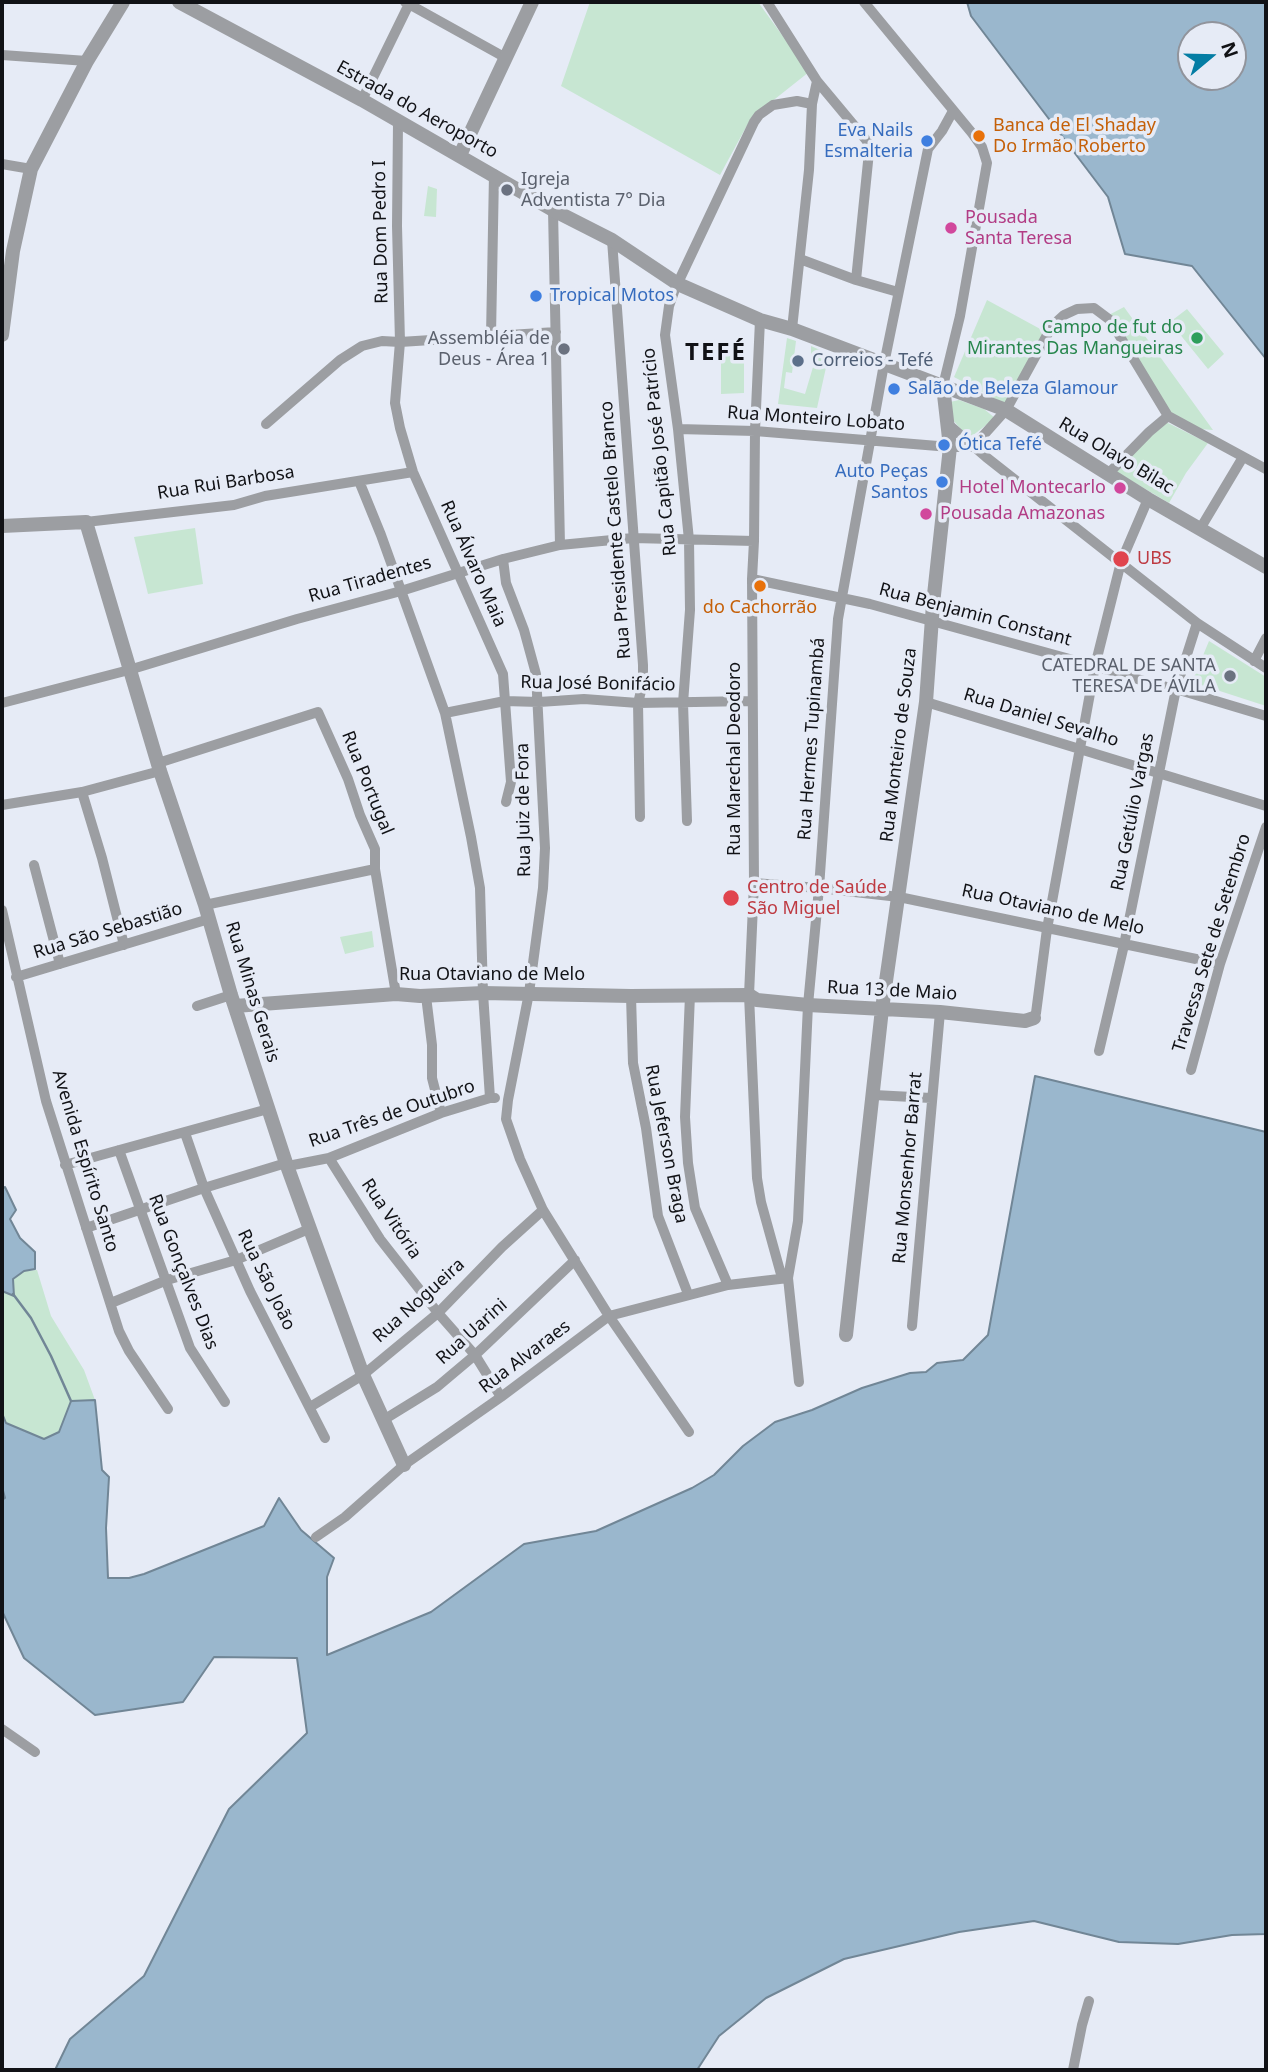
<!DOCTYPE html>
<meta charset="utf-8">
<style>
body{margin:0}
#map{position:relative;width:1268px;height:2072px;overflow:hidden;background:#e6ebf6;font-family:"Noto Sans",sans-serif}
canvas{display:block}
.frame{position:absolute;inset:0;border:4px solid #111216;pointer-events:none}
.north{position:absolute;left:1177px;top:21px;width:70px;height:70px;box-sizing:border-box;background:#e6ebf6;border:2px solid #91949c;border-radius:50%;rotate:71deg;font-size:19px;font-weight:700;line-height:28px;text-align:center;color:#111216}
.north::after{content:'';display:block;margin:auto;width:24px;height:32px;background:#047da4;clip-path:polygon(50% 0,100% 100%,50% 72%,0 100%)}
</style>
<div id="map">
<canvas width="1268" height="2072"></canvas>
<div class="frame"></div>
<div class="north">N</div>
</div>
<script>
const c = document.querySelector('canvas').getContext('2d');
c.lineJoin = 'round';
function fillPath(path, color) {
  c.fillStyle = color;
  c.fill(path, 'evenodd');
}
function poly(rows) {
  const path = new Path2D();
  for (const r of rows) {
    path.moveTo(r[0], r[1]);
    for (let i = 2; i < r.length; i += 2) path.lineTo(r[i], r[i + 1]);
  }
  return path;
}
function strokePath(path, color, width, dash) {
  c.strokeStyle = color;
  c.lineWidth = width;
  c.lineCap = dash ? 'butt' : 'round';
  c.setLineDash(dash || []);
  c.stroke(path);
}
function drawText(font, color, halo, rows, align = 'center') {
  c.font = font + ' "Noto Sans",sans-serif';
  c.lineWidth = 7;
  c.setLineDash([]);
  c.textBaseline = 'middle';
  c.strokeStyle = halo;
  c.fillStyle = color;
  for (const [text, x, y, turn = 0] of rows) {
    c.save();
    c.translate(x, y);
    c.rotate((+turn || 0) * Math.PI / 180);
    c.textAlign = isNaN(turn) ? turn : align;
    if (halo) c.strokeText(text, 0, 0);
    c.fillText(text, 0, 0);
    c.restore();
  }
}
const green = poly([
 [590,2,758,2,809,72,751,118,720,175,561,86],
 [428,186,437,189,436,217,424,216],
 [987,300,1044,331,1007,405,954,377],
 [1124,307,1213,430,1200,429,1171,413,1107,316],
 [1187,309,1224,354,1208,369,1170,322],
 [787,338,796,341,792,373,786,372,784,388,805,394,816,357,811,354,811,346,829,354,817,408,778,404],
 [744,344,744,393,721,394,721,346],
 [959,400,984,409,995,418,972,436,970,434,966,435,952,419,950,402],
 [1166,422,1208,443,1186,473,1169,503,1115,471],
 [195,528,203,584,148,594,134,537],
 [1209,641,1266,677,1266,706,1192,682],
 [372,931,374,947,345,954,340,937],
 [37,1270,51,1316,84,1370,95,1400,71,1402,59,1432,44,1439,6,1423,2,1413,2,1291,14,1296,12,1279,24,1271]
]);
const water = poly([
 [967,2,1266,2,1266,359,1192,266,1125,254,1108,197,971,16,967,2],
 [1191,35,1233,35,1233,77,1191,77,1191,35],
 [1035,1076,1266,1132,1266,1934,1232,1935,1178,1944,1119,1942,1034,1921,959,1932,844,1959,766,1998,719,2036,697,2070,55,2070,70,2039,144,1976,229,1809,307,1733,297,1658,214,1657,183,1702,95,1715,24,1658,2,1611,2,1500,5,1498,2,1487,2,1413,6,1423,44,1439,59,1432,71,1401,95,1400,102,1470,109,1477,106,1528,108,1578,129,1578,144,1574,264,1526,279,1498,301,1530,334,1558,327,1577,327,1655,431,1612,524,1544,596,1531,692,1488,714,1475,743,1446,775,1422,812,1410,862,1388,910,1373,926,1372,937,1363,963,1360,988,1335,1035,1076],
 [5,1187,16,1210,10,1219,20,1238,35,1252,35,1269,24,1271,13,1279,14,1296,2,1291,2,1189,5,1187]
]);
const stream = poly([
 [13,1294,31,1318,51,1356,71,1401]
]);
const minor = poly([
 [405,2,506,58],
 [767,2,817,81,867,141,869,152,856,280],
 [864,2,972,133,982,147,987,163,960,316,943,386],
 [2,55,87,61],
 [362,100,410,2],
 [398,122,397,226,400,342,395,403,400,428,413,472,503,674,511,782,506,802],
 [2,164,31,169],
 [553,210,560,545],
 [612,240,643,665,643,683,638,703,640,817],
 [800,259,856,280,898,292],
 [760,320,755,431,754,541,752,579,754,883,749,995,757,1178,761,1202,782,1278],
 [792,329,809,170,812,104,817,81],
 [491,336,494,174],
 [266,424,340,360,362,346,382,341,400,342,556,332],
 [949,425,986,457,1197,623,1266,668],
 [678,429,755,431,950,447,973,447],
 [973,447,1006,410,1052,326,1064,315,1077,309,1094,308,1110,320,1168,416,1266,469],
 [1108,474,1149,432,1168,416],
 [359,481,381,535,445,713,471,837,480,888,483,993,490,1098],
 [86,522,234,505,265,496,413,472],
 [1200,529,1243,457],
 [503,559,506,583,524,630,536,674,545,848,543,888,529,993,508,1100,506,1119,520,1159,543,1210,609,1316,689,1432],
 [752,579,870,604,1095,666,1157,685,1176,689,1266,716],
 [1254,661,1266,638],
 [926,702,1266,806],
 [2,703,129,670,297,619,401,591,503,559,560,545,633,538,754,541],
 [445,713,505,701,539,702,584,699,638,703,751,701],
 [158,763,318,712,348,779,360,815,375,849,375,869,396,994],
 [82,792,102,858,124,945],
 [2,805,82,792,160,771],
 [687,821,683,703,690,610,689,540,678,429,665,335,669,306,675,289,754,122,759,115,773,105,797,101,812,104],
 [34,865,60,964],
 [754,883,819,888,899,897,1220,964],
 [205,905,375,869],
 [2,910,46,1101,119,1331,129,1351,168,1409],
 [16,977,209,919],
 [690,995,685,1117,688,1163,695,1208,728,1285],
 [426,996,432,1045,432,1078,441,1113],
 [631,996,633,1063,646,1128,658,1216,688,1294],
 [197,1006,231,995],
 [1034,1018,1036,1013,1047,929,1095,666,1121,562,1148,499],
 [1099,1051,1124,945,1176,689,1197,623],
 [1191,1070,1220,964,1266,827],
 [874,1095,931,1098],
 [185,1133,204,1188,250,1291,325,1438],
 [119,1150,190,1348,225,1402],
 [329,1158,380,1239,438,1313,475,1355,501,1397],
 [65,1165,268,1109],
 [288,1166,329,1158,441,1113,490,1098,495,1098],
 [86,1228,204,1188,286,1163],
 [111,1303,167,1280,236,1260,309,1229],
 [912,1326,940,1012],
 [799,1382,788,1278,798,1221,808,1005,819,888,838,619,884,364,928,149,942,131,953,111],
 [310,1407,363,1375,438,1313,502,1247,543,1210],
 [385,1419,437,1387,475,1355,575,1260],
 [316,1537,345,1517,404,1465,501,1397,609,1316,728,1285,788,1278],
 [2,1729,35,1752],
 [1073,2070,1082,2025,1089,2001]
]);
const tertiary = poly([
 [179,2,362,100,553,210,612,240,678,284,760,320,792,329,1006,410,1148,499,1266,567],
 [460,155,532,2],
 [2,335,13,251,31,169,87,61,123,2],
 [2,526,86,522,160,771,205,905,231,995,286,1163,363,1375,404,1465],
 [235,1006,396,994,420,996,483,993,631,996,749,995,757,1000,808,1005,940,1012,1025,1021,1034,1018],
 [846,1335,882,1009,926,702,933,604,950,447,943,386]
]);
const markers = [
 [979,136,7,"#e8710a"],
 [927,141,7,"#3f7fe0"],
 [507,190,7,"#6b7280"],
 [951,228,7,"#d1479c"],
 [536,296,7,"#3f7fe0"],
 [1197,338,7,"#2e9e5b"],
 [564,349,7,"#6b7280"],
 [798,361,7,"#5c6f8a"],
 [894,389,7,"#3f7fe0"],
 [944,445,7,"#3f7fe0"],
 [942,482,7,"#3f7fe0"],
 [1120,488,7,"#d1479c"],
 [926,514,7,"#d1479c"],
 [1121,559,9,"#e0444e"],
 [760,586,7,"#e8710a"],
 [1230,676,7,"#6b7280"],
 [731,898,9,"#e0444e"]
];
const streetNames = [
 ["Estrada do Aeroporto",417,110,29],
 ["Rua Dom Pedro I",381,232,-91],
 ["Rua Monteiro Lobato",816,419,4],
 ["Rua Capitão José Patrício",660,452,-96],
 ["Rua Olavo Bilac",1116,456,31],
 ["Rua Rui Barbosa",226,483,-9],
 ["Rua Presidente Castelo Branco",616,530,-94],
 ["Rua Álvaro Maia",473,564,66],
 ["Rua Tiradentes",370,580,-16],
 ["Rua Benjamin Constant",975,615,15],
 ["Rua José Bonifácio",598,684,1],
 ["Rua Daniel Sevalho",1041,718,17],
 ["Rua Hermes Tupinambá",812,739,-86],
 ["Rua Monteiro de Souza",899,745,-83],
 ["Rua Marechal Deodoro",735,759,-90],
 ["Rua Portugal",367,783,68],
 ["Rua Juiz de Fora",524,810,-91],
 ["Rua Getúlio Vargas",1133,812,-79],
 ["Rua Otaviano de Melo",1053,910,12],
 ["Rua São Sebastião",108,931,-17],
 ["Travessa Sete de Setembro",1212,943,-73],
 ["Rua Otaviano de Melo",492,975],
 ["Rua 13 de Maio",892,991,3],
 ["Rua Minas Gerais",252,992,73],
 ["Rua Três de Outubro",392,1114,-19],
 ["Rua Jeferson Braga",666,1144,79],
 ["Avenida Espírito Santo",85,1161,73],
 ["Rua Monsenhor Barrat",908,1168,-85],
 ["Rua Vitória",391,1219,56],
 ["Rua Gonçalves Dias",183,1272,69],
 ["Rua São João",266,1280,64],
 ["Rua Nogueira",419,1301,-42],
 ["Rua Uarini",472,1332,-42],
 ["Rua Alvaraes",525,1357,-37]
];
const foodNames = [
 ["Banca de El Shaday",993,126],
 ["Do Irmão Roberto",993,147],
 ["do Cachorrão",760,608,"center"]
];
const shopNames = [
 ["Eva Nails",913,131,"right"],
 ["Esmalteria",913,152,"right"],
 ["Tropical Motos",550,296],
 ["Salão de Beleza Glamour",908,389],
 ["Ótica Tefé",958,445],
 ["Auto Peças",928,472,"right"],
 ["Santos",928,493,"right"]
];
const worshipNames = [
 ["Igreja",521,180,"left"],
 ["Adventista 7° Dia",521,201,"left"],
 ["Assembléia de",550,339],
 ["Deus - Área 1",550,360],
 ["CATEDRAL DE SANTA",1216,666],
 ["TERESA DE ÁVILA",1216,687]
];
const hotelNames = [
 ["Pousada",965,218],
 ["Santa Teresa",965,239],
 ["Hotel Montecarlo",1106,488,"right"],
 ["Pousada Amazonas",940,514]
];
const leisureNames = [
 ["Campo de fut do",1183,328],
 ["Mirantes Das Mangueiras",1183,349]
];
const serviceNames = [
 ["Correios - Tefé",812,361]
];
const healthNames = [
 ["UBS",1137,559],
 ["Centro de Saúde",747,888],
 ["São Miguel",747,909]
];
const districtNames = [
 ["TEFÉ",716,353]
];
fillPath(green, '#c7e6d2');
fillPath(water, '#9ab7cd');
strokePath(water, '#718696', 2);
strokePath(stream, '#718696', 2.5);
strokePath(minor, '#9c9ea2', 10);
strokePath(tertiary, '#9c9ea2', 14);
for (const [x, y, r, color] of markers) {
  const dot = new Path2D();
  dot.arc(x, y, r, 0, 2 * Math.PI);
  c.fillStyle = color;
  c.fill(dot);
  strokePath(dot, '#e6ebf6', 2.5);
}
drawText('18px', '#111216', '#e6ebf6', streetNames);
drawText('18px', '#c56008', '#e6ebf6', foodNames, 'left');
drawText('18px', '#366cbe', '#e6ebf6', shopNames, 'left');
drawText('18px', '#5b616d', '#e6ebf6', worshipNames, 'right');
drawText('18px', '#b23c85', '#e6ebf6', hotelNames, 'left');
drawText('18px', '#27864d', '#e6ebf6', leisureNames, 'right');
drawText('18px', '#4e5e75', '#e6ebf6', serviceNames, 'left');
drawText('18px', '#be3a42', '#e6ebf6', healthNames, 'left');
c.letterSpacing = '2px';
drawText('bold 24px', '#111216', '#e6ebf6', districtNames);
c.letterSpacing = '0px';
</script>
